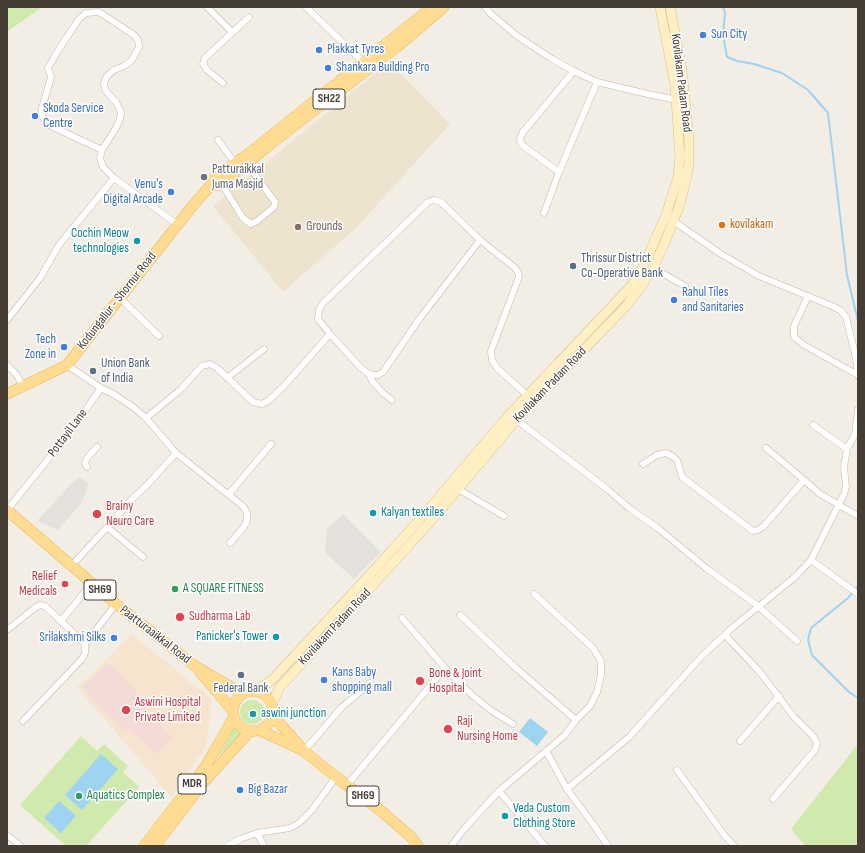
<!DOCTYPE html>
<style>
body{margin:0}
#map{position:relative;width:865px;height:853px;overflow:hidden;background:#f3eee5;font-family:"Sofia Sans Condensed",sans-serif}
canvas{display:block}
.frame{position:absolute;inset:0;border:8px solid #463e34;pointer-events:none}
</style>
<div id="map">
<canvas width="865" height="853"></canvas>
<div class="frame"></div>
</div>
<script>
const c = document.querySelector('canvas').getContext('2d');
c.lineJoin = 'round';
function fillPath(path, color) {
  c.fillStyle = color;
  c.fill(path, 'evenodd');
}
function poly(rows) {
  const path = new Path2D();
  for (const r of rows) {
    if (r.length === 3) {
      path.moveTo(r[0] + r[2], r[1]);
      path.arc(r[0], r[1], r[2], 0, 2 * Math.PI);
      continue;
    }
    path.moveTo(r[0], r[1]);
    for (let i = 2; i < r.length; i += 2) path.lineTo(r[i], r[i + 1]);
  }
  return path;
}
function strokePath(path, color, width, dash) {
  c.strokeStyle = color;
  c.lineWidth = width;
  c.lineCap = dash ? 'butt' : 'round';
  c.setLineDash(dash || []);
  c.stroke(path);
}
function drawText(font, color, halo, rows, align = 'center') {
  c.font = font + ' "Sofia Sans Condensed",sans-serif';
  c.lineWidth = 3;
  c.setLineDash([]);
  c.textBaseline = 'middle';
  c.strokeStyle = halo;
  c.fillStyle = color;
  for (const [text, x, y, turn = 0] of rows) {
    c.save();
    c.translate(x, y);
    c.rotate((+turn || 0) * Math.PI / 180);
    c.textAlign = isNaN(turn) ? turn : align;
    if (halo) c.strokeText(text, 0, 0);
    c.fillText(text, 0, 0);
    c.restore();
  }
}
const commercial = poly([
 [131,634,212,699,206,748,179,784,172,798,77,687,105,662]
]);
const education = poly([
 [389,62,450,124,357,227,283,292,213,206]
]);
const medical = poly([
 [109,663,150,707,148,713,172,738,156,754,131,729,123,730,83,687]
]);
const green = poly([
 [7,7,42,7,7,32],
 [252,712,12],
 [234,727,242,734,218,757],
 [81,736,97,751,104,744,128,766,123,772,139,787,86,846,66,846,20,805],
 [858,744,858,844,856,846,805,846,791,829]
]);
const parking = poly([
 [80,477,89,485,82,502,58,530,37,521,71,484],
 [343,514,381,552,354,579,325,553,327,529]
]);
const water = poly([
 [530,718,548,732,537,746,519,732],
 [101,754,118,769,82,810,65,795],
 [59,801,76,816,61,833,44,818]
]);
const stream = poly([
 [723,7,725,13,723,35,727,57,737,61,754,64,782,73,808,90,828,113,847,275,858,321],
 [858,586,848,598,811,628,808,640,812,655,849,692,858,698]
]);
const street = poly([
 [207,7,232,32],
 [306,7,363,62],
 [485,7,491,14,517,36,552,59,574,71,597,82,652,95,678,100],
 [574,71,523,132,520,139,522,145,559,172,597,82],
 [223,83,207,70,203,64,205,58,249,17],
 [218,140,235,163],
 [102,150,116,128,120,119,121,112,116,102,105,90,104,83,107,76,114,70,124,66,132,60,139,47,138,40,134,35,99,12,86,13,79,19,59,49,48,68,51,77,42,108,42,115,45,121,51,126,102,150,100,158,103,167,114,178,178,225],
 [221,183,243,218,251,224,257,221,274,207,275,202,247,164],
 [544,213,559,172],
 [672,220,721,254,759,276,832,306,840,310,846,317,856,358,858,376],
 [653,268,685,286],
 [808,296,794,326,794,337,804,345,858,375],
 [120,298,159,336],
 [7,320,40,278,59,245,114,178],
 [330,334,318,319,319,310,323,303,428,202,434,200,441,202,480,240],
 [7,365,16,374,23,386],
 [369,374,372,381,383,393,392,400],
 [227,378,264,349],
 [101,388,115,395,133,407,146,418,180,390,202,366,210,364,217,368,253,402,262,404,268,401,283,387,330,334,361,368,369,374,378,375,383,372,420,318,480,240,514,267,518,272,519,277,491,351,492,360,497,368,528,396],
 [146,418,176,453,244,507,247,514,247,521,243,528,230,543],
 [514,418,607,489,629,508,659,529,706,568,758,606,797,641],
 [813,425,847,449],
 [766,448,804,480],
 [643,464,657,455,666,453,672,456,677,460,682,477,753,531,758,530,764,526,804,480,820,494,858,516],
 [87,467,85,463,87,458,97,447],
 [458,489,504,516],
 [229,494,271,444],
 [7,510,71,431,101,388,67,365],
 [107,527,143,557],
 [811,560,858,594],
 [72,565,111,523,129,502,148,484,176,453],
 [534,594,593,648,601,661,601,675,597,692,590,706,576,720],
 [61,621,92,583],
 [7,630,36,607,40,605,45,606,85,644,116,604],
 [725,635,759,671,794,717,813,736,817,743,815,750,773,799],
 [445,668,473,696,492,711,513,724],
 [23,721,82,659,85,653,85,644],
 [740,741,779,696],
 [304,751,341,708,370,683],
 [546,751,567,789,593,824,608,846],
 [677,770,725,836,734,846],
 [347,785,445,668,402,618],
 [567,789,629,737,702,656,733,627,795,577,811,560,844,494,846,487,844,467,847,449,855,434,858,409],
 [499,791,545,846],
 [7,835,21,846],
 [227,846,240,839,257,833],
 [264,846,257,833,290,828,299,823,312,810,336,777],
 [451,846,464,829,499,791,565,735,576,720,516,668,460,615]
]);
const secondary = poly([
 [254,692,272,680,364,581,422,517,509,415,633,284,644,265,666,215,678,177,680,157,675,85,660,7],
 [271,705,280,687,430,522,517,419,626,306,640,288,652,270,664,244,679,207,684,188,689,165,689,140,682,70,670,7]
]);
const primary = poly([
 [210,186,218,185,243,167,272,143,397,47,444,7],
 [7,394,67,365,194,204,210,186,215,177,248,154,432,7],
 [7,510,116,604,195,666,243,694],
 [200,672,233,711],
 [253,711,20],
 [272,715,304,751,336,777,380,810,411,837,418,846],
 [259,730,300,749],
 [144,846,205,767,234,717],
 [155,846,203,783,250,731]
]);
const markers = [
 [703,35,4,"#3f7fe0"],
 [319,50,4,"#3f7fe0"],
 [328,68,4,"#3f7fe0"],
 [35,116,4,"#3f7fe0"],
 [204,177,4,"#6b7280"],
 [171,192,4,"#3f7fe0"],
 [722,225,4,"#e8710a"],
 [298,227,4,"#8d6e63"],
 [137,241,4,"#0f9aa8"],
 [573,266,4,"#5c6f8a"],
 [674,300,4,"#3f7fe0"],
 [64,347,4,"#3f7fe0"],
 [93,371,4,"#5c6f8a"],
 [373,513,4,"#0f9aa8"],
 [97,514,5,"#e0444e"],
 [65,584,4,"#e0444e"],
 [175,589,4,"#2e9e5b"],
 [180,617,5,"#e0444e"],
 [276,637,4,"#0f9aa8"],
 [114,638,4,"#3f7fe0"],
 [241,675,4,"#5c6f8a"],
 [324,680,4,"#3f7fe0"],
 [420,681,5,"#e0444e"],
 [126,710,5,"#e0444e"],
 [253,714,4,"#0f9aa8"],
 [448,729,5,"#e0444e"],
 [240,790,4,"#3f7fe0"],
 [79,796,4,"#2e9e5b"],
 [505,816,4,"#0f9aa8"]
];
const shields = [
 [329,99,32],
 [100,590,32],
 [192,784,28],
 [363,796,32]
];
const shieldNames = [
 ["SH22",329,99],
 ["SH69",100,590],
 ["MDR",192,784],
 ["SH69",363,796]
];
const shopNames = [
 ["Sun City",711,35],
 ["Plakkat Tyres",327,50],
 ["Shankara Building Pro",336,68],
 ["Skoda Service",43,109],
 ["Centre",43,124],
 ["Venu's",163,185,"right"],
 ["Digital Arcade",163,200,"right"],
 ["Rahul Tiles",682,293],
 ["and Sanitaries",682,308],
 ["Tech",56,340,"right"],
 ["Zone in",56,355,"right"],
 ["Srilakshmi Silks",106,638,"right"],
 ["Kans Baby",332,673],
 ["shopping mall",332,688],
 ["Big Bazar",248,790]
];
const streetNames = [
 ["Kovilakam Padam Road",681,83,83],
 ["Kodungallur - Shornur Road",117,301,-52],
 ["Kovilakam Padam Road",550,385,-46],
 ["Pottayil Lane",68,433,-53],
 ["Kovilakam Padam Road",335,627,-47],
 ["Paatturaaikkal Road",155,635,38]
];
const worshipNames = [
 ["Patturaikkal",212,170],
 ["Juma Masjid",212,185]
];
const foodNames = [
 ["kovilakam",730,225]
];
const educationNames = [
 ["Grounds",306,227]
];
const cultureNames = [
 ["Cochin Meow",129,234,"right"],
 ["technologies",129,249,"right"],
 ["Kalyan textiles",381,513],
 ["Panicker's Tower",268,637,"right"],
 ["aswini junction",261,714],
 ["Veda Custom",513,809],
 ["Clothing Store",513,824]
];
const serviceNames = [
 ["Thrissur District",581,259],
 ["Co-Operative Bank",581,274],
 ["Union Bank",101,364],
 ["of India",101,379],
 ["Federal Bank",241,689,"center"]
];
const healthNames = [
 ["Brainy",106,507],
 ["Neuro Care",106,522],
 ["Relief",57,577,"right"],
 ["Medicals",57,592,"right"],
 ["Sudharma Lab",189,617],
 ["Bone & Joint",429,674],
 ["Hospital",429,689],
 ["Aswini Hospital",135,703],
 ["Private Limited",135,718],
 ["Raji",457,722],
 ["Nursing Home",457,737]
];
const leisureNames = [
 ["A SQUARE FITNESS",183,589],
 ["Aquatics Complex",87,796]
];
fillPath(commercial, '#f6e4cf');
fillPath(education, '#ede3ce');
fillPath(medical, '#f4dbd8');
fillPath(green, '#d0e9ac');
fillPath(parking, '#e4e1dd');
fillPath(water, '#9fd3f2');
strokePath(stream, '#9fd3f2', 2);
strokePath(street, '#bfb6a7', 7);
strokePath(secondary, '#d5c293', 10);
strokePath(primary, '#e7ba5f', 11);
strokePath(street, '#fff', 6);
strokePath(secondary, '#ffefc3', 9);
strokePath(primary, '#ffdc92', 10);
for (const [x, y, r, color] of markers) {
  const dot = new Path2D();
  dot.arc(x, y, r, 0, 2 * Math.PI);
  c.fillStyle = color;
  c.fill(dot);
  strokePath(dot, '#fff', 1.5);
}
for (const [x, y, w] of shields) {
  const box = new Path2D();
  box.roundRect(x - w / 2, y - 10, w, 20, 3);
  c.fillStyle = '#fff';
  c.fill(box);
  strokePath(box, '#463e34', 1);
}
drawText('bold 12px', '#463e34', null, shieldNames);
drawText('13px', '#366cbe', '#fff', shopNames, 'left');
drawText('13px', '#463e34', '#fff', streetNames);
drawText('13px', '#5b616d', '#fff', worshipNames, 'left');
drawText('13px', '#c56008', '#fff', foodNames, 'left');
drawText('13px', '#785e54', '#fff', educationNames, 'left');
drawText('13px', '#0d838f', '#fff', cultureNames, 'left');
drawText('13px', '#4e5e75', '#fff', serviceNames, 'left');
drawText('13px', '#be3a42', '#fff', healthNames, 'left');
drawText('13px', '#27864d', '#fff', leisureNames, 'left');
</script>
